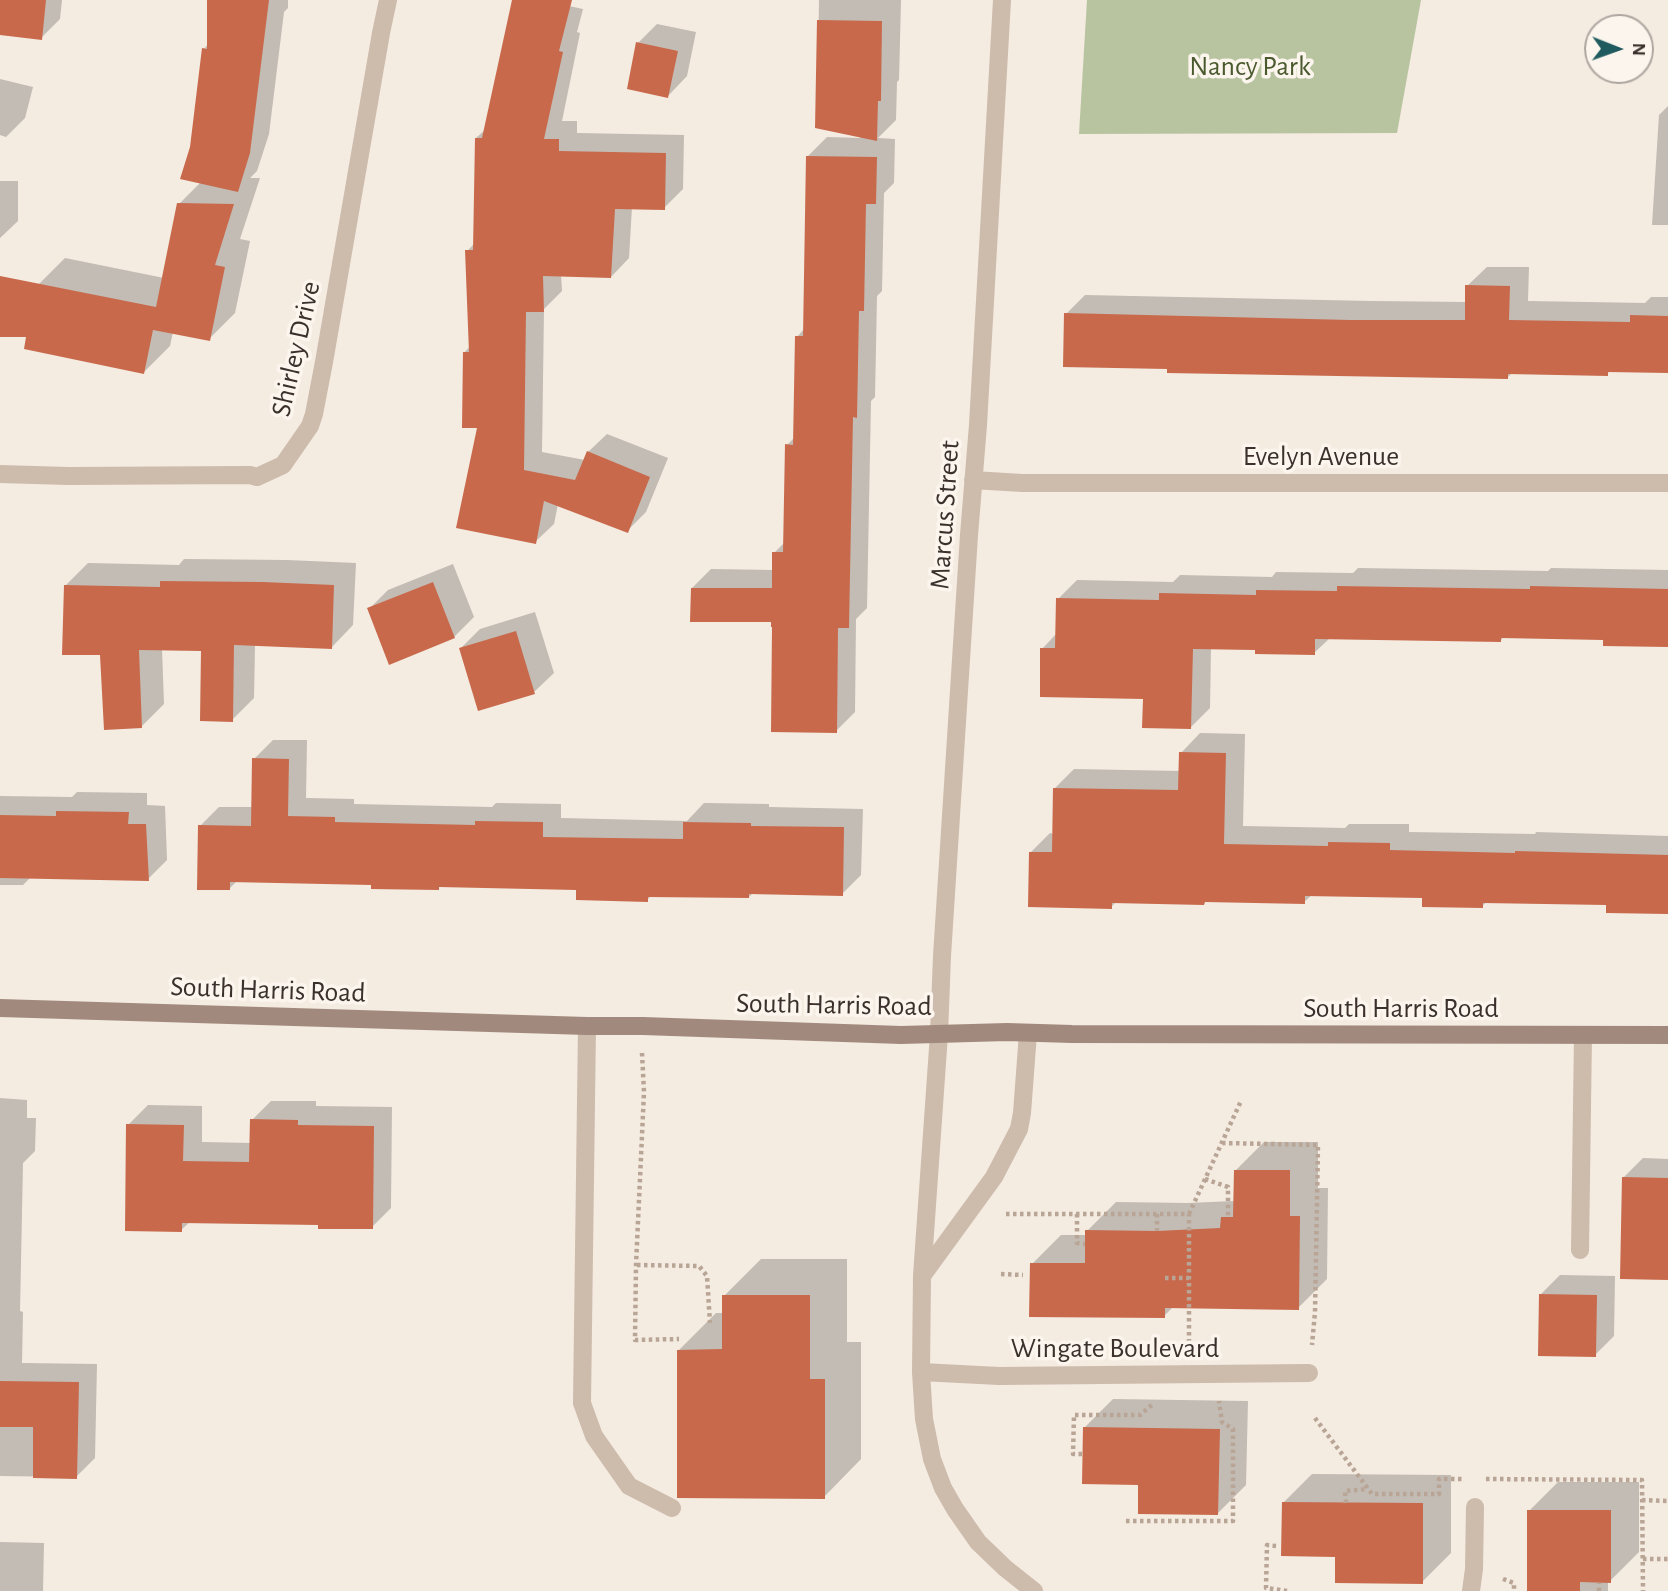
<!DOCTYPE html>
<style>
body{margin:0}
#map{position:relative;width:1668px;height:1591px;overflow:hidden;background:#f4ebe1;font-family:"Alegreya Sans",sans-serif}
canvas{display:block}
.north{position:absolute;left:1584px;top:14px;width:70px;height:70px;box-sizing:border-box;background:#fbf5ee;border:2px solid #aea6a0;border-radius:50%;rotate:91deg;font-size:19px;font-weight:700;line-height:28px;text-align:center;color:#3b302b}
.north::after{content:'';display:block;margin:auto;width:24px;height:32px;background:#1f5a5e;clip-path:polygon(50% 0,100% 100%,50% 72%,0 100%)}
</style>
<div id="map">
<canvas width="1668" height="1591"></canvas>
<div class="north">N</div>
</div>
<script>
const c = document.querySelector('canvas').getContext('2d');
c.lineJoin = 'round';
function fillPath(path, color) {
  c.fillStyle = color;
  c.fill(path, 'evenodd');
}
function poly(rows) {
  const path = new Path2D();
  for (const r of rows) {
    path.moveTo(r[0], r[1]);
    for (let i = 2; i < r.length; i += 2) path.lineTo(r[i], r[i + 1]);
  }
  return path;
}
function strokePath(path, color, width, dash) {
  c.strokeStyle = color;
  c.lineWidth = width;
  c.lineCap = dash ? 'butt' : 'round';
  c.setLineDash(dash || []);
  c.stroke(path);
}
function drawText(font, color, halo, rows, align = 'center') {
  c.font = font + ' "Alegreya Sans",sans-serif';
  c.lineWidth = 7;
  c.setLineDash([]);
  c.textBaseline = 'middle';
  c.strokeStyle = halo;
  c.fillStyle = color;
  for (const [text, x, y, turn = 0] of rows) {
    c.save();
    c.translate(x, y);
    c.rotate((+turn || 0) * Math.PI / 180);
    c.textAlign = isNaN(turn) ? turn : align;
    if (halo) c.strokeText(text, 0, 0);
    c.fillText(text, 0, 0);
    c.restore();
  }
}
const green = poly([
 [1087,0,1421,0,1397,133,1079,134]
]);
const shadow = poly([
 [0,0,62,0,60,19,41,38,0,34],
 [209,0,288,0,288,8,284,12,269,134,257,171,250,178,260,178,240,239,250,241,235,313,209,339,173,332,170,346,144,372,39,284,65,258,164,278,179,204,201,182,191,147,204,49,208,44],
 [526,0,541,0,583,9,577,32,580,33,562,121,577,121,577,133,684,135,683,189,664,208,632,207,629,258,611,277,561,275,562,291,544,309,542,452,585,460,588,452,607,434,668,458,646,512,627,531,558,504,554,524,535,542,479,427,465,352,470,346,467,251,475,243,476,138,486,129],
 [819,0,901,0,899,80,897,82,896,120,878,138,895,139,894,183,884,193,882,291,877,296,875,397,871,401,867,608,856,619,855,712,836,731,773,620,692,588,711,569,774,570,774,553,785,542,787,445,795,437,797,337,805,328,808,156,827,137,860,138,861,136,817,127],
 [657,24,696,32,687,76,668,96,638,43],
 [0,79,33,87,25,118,6,137,0,135],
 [1668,106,1668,225,1652,225,1659,115],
 [0,181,18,181,18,221,0,238],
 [1487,267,1529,267,1528,301,1645,303,1651,297,1668,297,1668,371,1611,370,1607,374,1513,372,1508,377,1168,367,1066,314,1085,295,1371,301,1467,302,1467,286],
 [184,559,287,560,356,563,353,625,331,648,255,645,254,698,232,720,203,649,162,649,164,704,141,727,65,586,88,563,179,565],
 [453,564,474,617,454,637,369,609,388,590],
 [1358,568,1548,571,1551,568,1668,570,1668,645,1605,638,1504,637,1500,641,1330,638,1314,653,1257,648,1211,648,1210,708,1191,727,1144,697,1042,649,1057,633,1058,599,1077,580,1173,582,1180,575,1272,577,1276,572,1353,573],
 [535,612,554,673,534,692,461,648,480,629],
 [1200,733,1245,734,1243,826,1345,828,1349,824,1409,824,1409,832,1535,834,1536,832,1668,836,1668,913,1608,903,1488,901,1482,906,1424,896,1313,894,1304,902,1117,901,1111,907,1030,853,1050,833,1054,834,1054,789,1074,769,1180,771,1181,753],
 [273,740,307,740,306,798,354,799,354,804,492,807,496,803,561,804,561,818,687,821,704,803,769,804,769,807,863,809,861,875,842,894,753,893,749,897,652,895,647,900,578,888,440,886,438,888,372,883,237,881,229,889,200,826,219,807,253,807,254,759],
 [77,792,147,793,147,805,165,806,167,860,148,879,31,877,23,885,0,885,0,796,72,797],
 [0,1098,27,1100,27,1118,36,1118,35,1151,23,1163,20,1311,23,1312,22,1363,97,1364,95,1458,76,1477,0,1476],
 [271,1101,316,1101,316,1106,392,1107,391,1208,372,1227,320,1223,191,1221,181,1230,128,1125,148,1105,202,1106,202,1142,251,1143,252,1120],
 [1264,1142,1318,1142,1318,1188,1328,1188,1327,1279,1298,1308,1173,1307,1164,1316,1032,1264,1061,1235,1087,1235,1087,1231,1116,1202,1187,1203,1235,1201,1235,1171],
 [1643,1158,1668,1159,1668,1278,1624,1177],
 [761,1259,847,1259,847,1342,861,1342,861,1459,824,1497,679,1350,716,1313,724,1313,724,1296],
 [1560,1275,1615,1276,1614,1336,1595,1355,1541,1294],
 [1113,1399,1248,1401,1246,1485,1217,1514,1140,1483,1084,1428],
 [1312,1474,1451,1475,1451,1553,1422,1582,1337,1555,1283,1503],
 [1558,1482,1639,1482,1639,1552,1610,1581,1608,1581,1608,1591,1529,1591,1529,1511],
 [0,1542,44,1543,43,1591,0,1591]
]);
const building = poly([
 [0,0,46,0,42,40,0,35],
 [207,0,269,0,250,153,238,192,180,179,190,147,202,48,207,49],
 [512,0,572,0,559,51,563,52,544,139,559,139,559,151,666,153,665,210,615,209,611,278,543,276,544,312,526,312,524,470,575,480,587,451,650,477,628,533,544,501,536,544,456,528,477,428,462,428,463,352,469,352,465,250,473,250,475,138,482,138],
 [817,20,882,21,881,101,878,101,877,141,815,128],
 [636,42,678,51,668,98,627,89],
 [806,156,877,157,876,204,866,204,864,311,859,311,857,418,853,417,849,628,838,628,837,733,771,732,772,627,771,627,771,622,690,622,691,588,772,588,772,552,783,552,785,444,793,445,795,336,803,336],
 [177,203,234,204,215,265,225,267,210,341,153,330,144,374,24,349,26,337,0,337,0,276,156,307],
 [1465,285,1510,286,1509,320,1630,322,1630,315,1668,316,1668,373,1608,372,1608,376,1508,374,1508,379,1167,373,1167,369,1063,367,1064,313,1350,320,1465,320],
 [160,581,263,582,334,585,332,649,234,645,233,722,200,721,201,651,139,650,142,728,104,730,100,655,62,655,64,585,160,587],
 [433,582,455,638,389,665,367,608],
 [1337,586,1530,589,1530,586,1668,589,1668,647,1603,646,1603,640,1501,638,1501,642,1315,639,1315,655,1255,654,1255,650,1193,649,1191,729,1142,728,1143,699,1040,697,1040,648,1055,648,1056,598,1159,600,1159,593,1256,595,1256,590,1337,591],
 [516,631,535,694,478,711,459,648],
 [1179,752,1226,753,1224,844,1328,846,1328,842,1390,843,1390,850,1515,853,1515,851,1668,855,1668,914,1606,913,1606,905,1483,903,1483,908,1422,907,1422,898,1305,896,1305,904,1205,902,1204,905,1112,903,1112,909,1028,907,1029,852,1052,852,1053,788,1178,790],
 [252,758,289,759,288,816,335,817,335,822,475,825,475,821,543,822,543,837,683,839,683,822,751,823,751,826,844,827,843,896,749,894,749,898,648,897,648,902,576,900,576,890,439,887,439,890,371,889,371,885,230,882,230,890,197,890,198,825,251,826],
 [56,811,129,812,128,824,146,824,149,881,0,878,0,815,56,816],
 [250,1119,298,1120,298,1125,374,1126,373,1229,318,1229,318,1225,182,1223,182,1232,125,1231,126,1124,184,1125,183,1161,249,1162],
 [1234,1170,1290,1170,1290,1216,1300,1216,1299,1310,1165,1308,1165,1318,1029,1317,1030,1263,1085,1263,1085,1230,1157,1231,1220,1228,1221,1217,1233,1217],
 [1622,1177,1668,1178,1668,1280,1620,1279],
 [1539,1294,1597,1295,1596,1357,1538,1356],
 [722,1295,810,1295,810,1379,825,1379,825,1499,677,1498,677,1350,722,1349],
 [0,1381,79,1382,77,1479,33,1478,33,1427,0,1427],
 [1083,1427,1220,1429,1218,1515,1138,1514,1138,1485,1082,1484],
 [1282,1502,1423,1503,1423,1584,1335,1583,1335,1557,1281,1556],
 [1527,1510,1611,1510,1611,1583,1580,1582,1580,1591,1527,1591]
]);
const path = poly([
 [642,1053,644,1092,636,1265,635,1340,679,1339],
 [1222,1143,1318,1145,1315,1312,1312,1345],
 [1205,1179,1228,1187,1228,1217],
 [1006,1214,1189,1214,1189,1345],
 [1077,1214,1077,1243,1085,1244],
 [1157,1214,1157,1231],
 [1189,1214,1241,1101],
 [637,1265,699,1266,707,1276,710,1323],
 [1001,1274,1023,1275],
 [1165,1278,1189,1278],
 [1315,1418,1372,1494,1439,1494,1439,1479,1464,1479],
 [1082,1454,1073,1454,1074,1415,1140,1415,1153,1404],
 [1486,1479,1642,1480,1643,1591],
 [1642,1500,1668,1501],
 [1346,1503,1345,1491,1367,1489],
 [1126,1521,1233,1521,1233,1429,1222,1422,1219,1401],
 [1276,1546,1267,1545,1266,1588,1287,1591],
 [1643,1559,1668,1559],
 [1503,1579,1514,1583,1514,1591],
 [1599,1591,1599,1583]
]);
const lane = poly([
 [587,1026,582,1403,594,1436,629,1486,672,1508],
 [1580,1250,1583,1035],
 [921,1372,999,1376,1309,1373],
 [1471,1591,1474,1569,1475,1507]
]);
const street = poly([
 [1002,0,978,425,969,535,942,956,939,1034,922,1276,921,1372,924,1419,932,1459,943,1488,955,1509,978,1542,1005,1568,1034,1591],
 [0,474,68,476,250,475,257,477,283,465,310,426,314,414,324,362,381,33,388,0],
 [973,480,1022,483,1668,483],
 [922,1276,994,1177,1019,1129,1022,1113,1028,1033]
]);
const secondary = poly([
 [0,1008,587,1026,643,1026,901,1035,1007,1032,1072,1034,1668,1035]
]);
const parkNames = [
 ["Nancy Park",1250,67]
];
const streetNames = [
 ["Shirley Drive",296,349,-77],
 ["Evelyn Avenue",1321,457],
 ["Marcus Street",945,515,-86],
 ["South Harris Road",268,990,2],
 ["South Harris Road",834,1005,1],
 ["South Harris Road",1401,1009],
 ["Wingate Boulevard",1115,1349]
];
fillPath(green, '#b8c4a0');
fillPath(shadow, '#0003');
fillPath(building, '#c8694b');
strokePath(path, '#b9a596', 4.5, [3.5, 3.5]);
strokePath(lane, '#cdbbac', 18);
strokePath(street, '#cdbbac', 18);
strokePath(secondary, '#a18a7d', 18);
drawText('28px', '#4a5a2e', '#fbf5ee', parkNames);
drawText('28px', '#3b302b', '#fbf5ee', streetNames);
</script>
